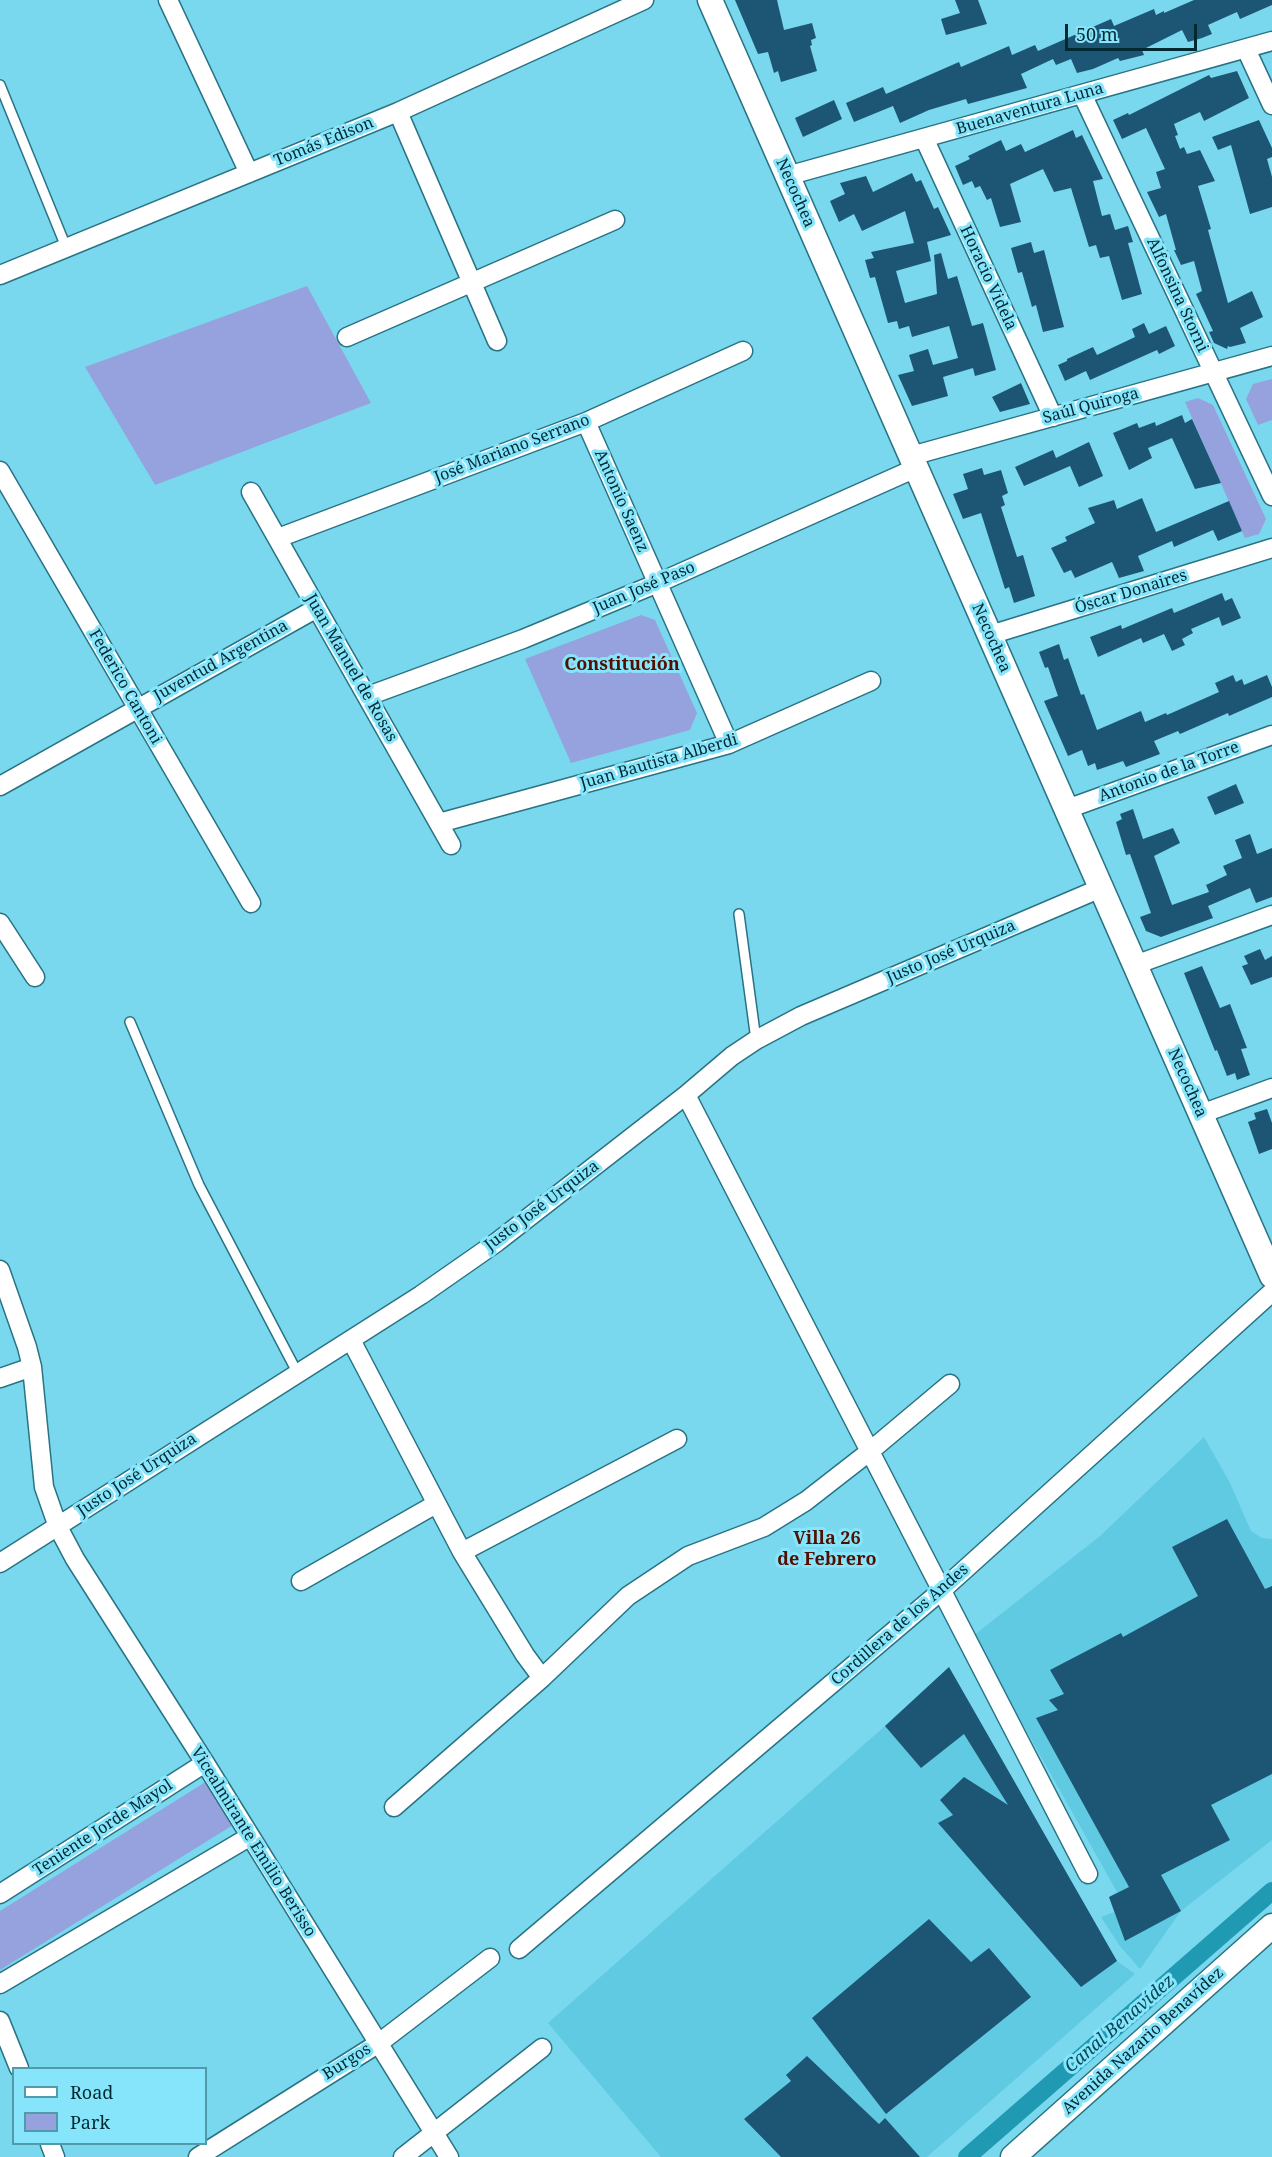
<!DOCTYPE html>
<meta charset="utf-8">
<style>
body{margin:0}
#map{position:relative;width:1272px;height:2157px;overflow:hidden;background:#79d8ee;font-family:"Noto Serif",serif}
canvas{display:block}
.legend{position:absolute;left:12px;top:2067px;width:195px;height:78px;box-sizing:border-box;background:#87e5fb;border:2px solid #519aaa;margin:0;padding:8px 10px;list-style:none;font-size:18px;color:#002931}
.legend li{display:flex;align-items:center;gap:12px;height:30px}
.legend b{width:30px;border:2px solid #519aaa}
.scale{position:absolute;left:1065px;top:24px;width:132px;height:27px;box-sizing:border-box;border:3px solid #002931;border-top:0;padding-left:8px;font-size:18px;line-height:21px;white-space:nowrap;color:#002931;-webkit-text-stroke:4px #87e5fb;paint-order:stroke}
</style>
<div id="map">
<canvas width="1272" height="2157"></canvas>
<ul class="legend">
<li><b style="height:8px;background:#fff"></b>Road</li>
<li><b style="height:16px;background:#96a2dd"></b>Park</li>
</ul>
<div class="scale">50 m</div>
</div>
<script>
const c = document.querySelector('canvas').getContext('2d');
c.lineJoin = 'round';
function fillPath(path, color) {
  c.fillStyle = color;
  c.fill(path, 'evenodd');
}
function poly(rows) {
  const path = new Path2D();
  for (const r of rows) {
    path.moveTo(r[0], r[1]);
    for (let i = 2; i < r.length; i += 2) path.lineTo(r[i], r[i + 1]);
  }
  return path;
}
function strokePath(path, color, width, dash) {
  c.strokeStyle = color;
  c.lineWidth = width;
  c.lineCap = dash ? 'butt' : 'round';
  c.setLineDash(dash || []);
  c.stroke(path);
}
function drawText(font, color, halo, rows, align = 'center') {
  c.font = font + ' "Noto Serif",serif';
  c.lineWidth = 6;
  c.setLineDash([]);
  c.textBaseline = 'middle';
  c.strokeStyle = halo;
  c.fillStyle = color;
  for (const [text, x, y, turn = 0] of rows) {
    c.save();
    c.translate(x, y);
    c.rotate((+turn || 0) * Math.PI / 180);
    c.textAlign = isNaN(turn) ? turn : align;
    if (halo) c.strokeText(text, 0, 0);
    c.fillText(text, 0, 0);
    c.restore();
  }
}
const built = poly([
 [1204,1437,1230,1483,1251,1531,1262,1538,1272,1539,1272,1840,1181,1911,1140,1969,1119,1945,1101,1917,1114,1912,1109,1897,1117,1892,973,1636,1100,1536],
 [949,1667,1117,1961,1135,1974,927,2157,661,2157,548,2023,885,1726]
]);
const green = poly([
 [307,286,371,403,155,485,85,367],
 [1272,379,1272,420,1258,425,1246,399,1253,384],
 [1198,398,1213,405,1266,519,1259,534,1245,538,1185,402],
 [641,615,655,620,697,713,690,730,571,763,525,659],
 [207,1781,233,1825,0,1970,0,1911]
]);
const canal = poly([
 [967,2157,1272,1891]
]);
const building = poly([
 [735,0,777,0,784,30,812,23,816,38,811,40,812,45,810,46,817,71,781,82,778,71,774,73,768,52,758,54],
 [955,0,978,0,987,24,946,35,941,19,960,13],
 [1194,0,1272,0,1272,5,1240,19,1237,12,1208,25,1212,34,1202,38,1188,42,1182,30,1142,50,1144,55,1120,61,1118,58,1093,69,1077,73,1071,59,1056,65,1053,59,1021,74,1027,88,968,104,966,99,929,110,900,123,893,106,854,122,846,103,883,87,886,94,959,62,961,67,1009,46,1012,55,1035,45,1038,51,1111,19,1114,26,1154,9,1156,15,1164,11,1164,13],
 [1237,71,1249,98,1204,121,1200,112,1174,124,1178,135,1175,136,1180,149,1184,147,1187,154,1200,150,1215,181,1198,186,1211,229,1208,230,1228,303,1252,291,1263,317,1240,328,1246,343,1230,347,1228,346,1227,349,1214,343,1209,332,1213,331,1196,294,1202,291,1194,261,1181,265,1174,250,1176,250,1166,214,1159,217,1147,192,1161,188,1156,172,1165,169,1146,128,1122,139,1113,120,1128,113,1129,115,1209,75,1211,78],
 [834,100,842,119,803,137,795,118],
 [1259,120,1272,148,1272,157,1267,159,1272,177,1272,207,1250,214,1231,145,1218,150,1212,137],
 [1073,130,1076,138,1082,135,1103,179,1093,181,1102,216,1110,214,1115,230,1128,226,1133,242,1128,243,1142,294,1122,300,1109,256,1100,258,1096,245,1089,247,1071,188,1054,192,1043,169,1010,184,1021,222,1000,227,991,198,987,200,980,186,975,188,972,181,963,185,955,166,970,159,968,156,1001,140,1006,151,1021,144,1025,152],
 [912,173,916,182,921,180,934,209,938,207,951,235,927,242,931,261,896,271,905,303,937,294,934,255,941,253,948,279,957,276,972,326,983,323,996,370,975,376,973,368,943,377,948,396,912,406,898,375,914,371,909,355,928,349,933,365,958,358,949,326,912,337,909,326,899,329,897,321,888,323,875,277,870,278,865,260,874,258,871,252,914,243,905,211,862,231,854,214,839,222,830,201,845,194,840,183,866,176,873,192],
 [1031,242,1034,253,1044,250,1064,327,1043,332,1036,305,1032,307,1022,272,1018,273,1011,248],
 [1144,323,1149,334,1166,326,1175,346,1159,354,1157,350,1090,380,1086,371,1065,381,1058,365,1067,361,1067,359,1093,347,1097,355,1135,337,1132,329],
 [1021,383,1030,404,1000,412,992,397],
 [1182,415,1185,423,1192,419,1221,483,1195,489,1172,438,1148,448,1152,458,1129,470,1113,433,1137,423,1139,428,1155,422,1156,426],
 [1089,442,1103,476,1079,487,1070,466,1024,486,1015,467,1053,450,1056,458],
 [982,468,984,475,1001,470,1008,493,1002,496,1005,505,1001,507,1017,557,1023,555,1035,596,1014,603,1009,587,1005,589,981,513,963,519,953,494,968,489,963,474],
 [1142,498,1156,532,1229,501,1242,531,1218,541,1213,530,1174,547,1172,541,1138,556,1144,571,1119,578,1112,562,1075,578,1071,570,1064,573,1051,548,1067,541,1065,537,1095,523,1088,508,1114,500,1117,509],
 [1222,593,1225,601,1232,598,1241,618,1222,626,1219,617,1191,629,1193,633,1182,639,1185,645,1172,651,1164,634,1143,643,1141,638,1098,657,1090,637,1121,625,1122,629,1172,608,1174,613],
 [1059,644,1064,660,1068,658,1081,695,1084,694,1097,730,1141,711,1145,722,1166,713,1167,715,1219,692,1215,683,1233,675,1236,682,1242,679,1244,685,1267,675,1272,687,1272,697,1229,716,1228,713,1180,734,1178,731,1154,741,1160,754,1126,767,1123,761,1097,770,1095,763,1088,766,1082,750,1068,756,1044,701,1058,696,1048,667,1045,668,1039,652],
 [1236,784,1244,803,1215,815,1207,797],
 [1133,809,1143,839,1173,828,1180,843,1154,856,1172,905,1209,892,1206,885,1227,875,1223,866,1242,858,1235,840,1250,834,1257,854,1272,848,1272,897,1256,903,1250,888,1208,906,1213,918,1161,937,1146,931,1140,917,1151,913,1130,854,1126,855,1116,822,1122,819,1120,814],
 [1260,949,1265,960,1272,956,1272,977,1251,985,1242,966,1248,964,1244,956],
 [1202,966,1220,1008,1230,1004,1247,1048,1241,1049,1250,1075,1237,1080,1235,1073,1227,1076,1217,1050,1215,1051,1184,973],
 [1267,1109,1272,1123,1272,1149,1259,1154,1248,1122,1256,1119,1254,1113],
 [1227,1519,1265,1589,1272,1586,1272,1774,1211,1805,1230,1840,1161,1875,1181,1911,1125,1941,1109,1897,1129,1887,1036,1718,1058,1710,1049,1700,1064,1694,1050,1670,1121,1633,1123,1637,1198,1596,1172,1547],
 [949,1667,1117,1961,1081,1987,938,1823,953,1815,940,1800,964,1777,1008,1805,964,1734,921,1768,885,1726],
 [929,1919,971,1962,989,1948,1031,1997,886,2114,812,2018],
 [807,2056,879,2124,885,2118,920,2157,781,2157,744,2119,791,2081,786,2075]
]);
const lane = poly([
 [0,85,66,247],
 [739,914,756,1040],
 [130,1022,199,1185,297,1372]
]);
const street = poly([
 [168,0,249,173],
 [1246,49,1272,105],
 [1082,94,1272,496],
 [398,112,497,341],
 [924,138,1053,417],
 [787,176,1272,41],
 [0,275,398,112,644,0],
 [347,337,615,220],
 [586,422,729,744],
 [911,456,1272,356],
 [0,471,251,903],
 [251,492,451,845],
 [278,538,586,422,743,351],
 [990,635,1272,548],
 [368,696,523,639,658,583,916,468],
 [0,786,317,608],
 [1067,809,1272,735],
 [439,823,729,744,871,681],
 [0,923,35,977],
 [1135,965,1272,915],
 [686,1095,1088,1874],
 [1201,1114,1272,1088],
 [0,1270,27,1347,32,1367,44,1487,58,1527,75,1559,205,1763,449,2157],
 [351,1340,462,1552,525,1655,542,1678],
 [0,1378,32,1367],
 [462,1552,677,1439],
 [0,1563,421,1295,497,1242,686,1095,732,1056,756,1040,801,1016,1101,888],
 [301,1581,436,1504],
 [394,1807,542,1678,628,1596,688,1556,764,1527,806,1501,869,1452,950,1384],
 [0,1894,205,1763],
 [519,1949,941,1591,1272,1292],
 [0,1984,249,1837],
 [0,2021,19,2068],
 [50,2144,55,2157],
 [198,2157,379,2043,490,1958],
 [403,2157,542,2048]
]);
const secondary = poly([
 [710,0,1272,1276],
 [1013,2157,1272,1926]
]);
const streetNames = [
 ["Buenaventura Luna",1030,109,-16],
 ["Tomás Edison",324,142,-22],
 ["Necochea",795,193,66],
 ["Horacio Videla",988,278,65],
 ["Alfonsina Storni",1177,295,65],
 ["Saúl Quiroga",1091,406,-15],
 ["José Mariano Serrano",512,449,-21],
 ["Antonio Saenz",621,501,66],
 ["Juan José Paso",644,588,-23],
 ["Óscar Donaires",1131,592,-17],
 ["Necochea",991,638,66],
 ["Juventud Argentina",221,661,-29],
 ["Juan Manuel de Rosas",351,668,60],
 ["Federico Cantoni",125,687,60],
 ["Juan Bautista Alberdi",659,762,-16],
 ["Antonio de la Torre",1169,772,-20],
 ["Justo José Urquiza",951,952,-23],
 ["Necochea",1187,1083,66],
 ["Justo José Urquiza",542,1206,-37],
 ["Justo José Urquiza",137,1475,-33],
 ["Cordillera de los Andes",900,1625,-41],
 ["Teniente Jorde Mayol",103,1828,-33],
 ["Vicealmirante Emilio Berisso",253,1842,58],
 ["Avenida Nazario Benavídez",1143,2041,-42],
 ["Burgos",347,2062,-32]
];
const neighbourhoodNames = [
 ["Constitución",622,665],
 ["Villa 26",827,1539],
 ["de Febrero",827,1560]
];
const waterNames = [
 ["Canal Benavídez",1120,2024,-41]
];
fillPath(built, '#61cae3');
fillPath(green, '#96a2dd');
strokePath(canal, '#209ab2', 18);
fillPath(building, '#1d5674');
strokePath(lane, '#297384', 12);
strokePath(street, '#297384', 21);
strokePath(secondary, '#297384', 27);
strokePath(lane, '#fff', 9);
strokePath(street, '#fff', 18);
strokePath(secondary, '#fff', 24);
drawText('16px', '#002931', '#87e5fb', streetNames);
drawText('bold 18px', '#510f00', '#87e5fb', neighbourhoodNames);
drawText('italic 18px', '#054a57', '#87e5fb', waterNames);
</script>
